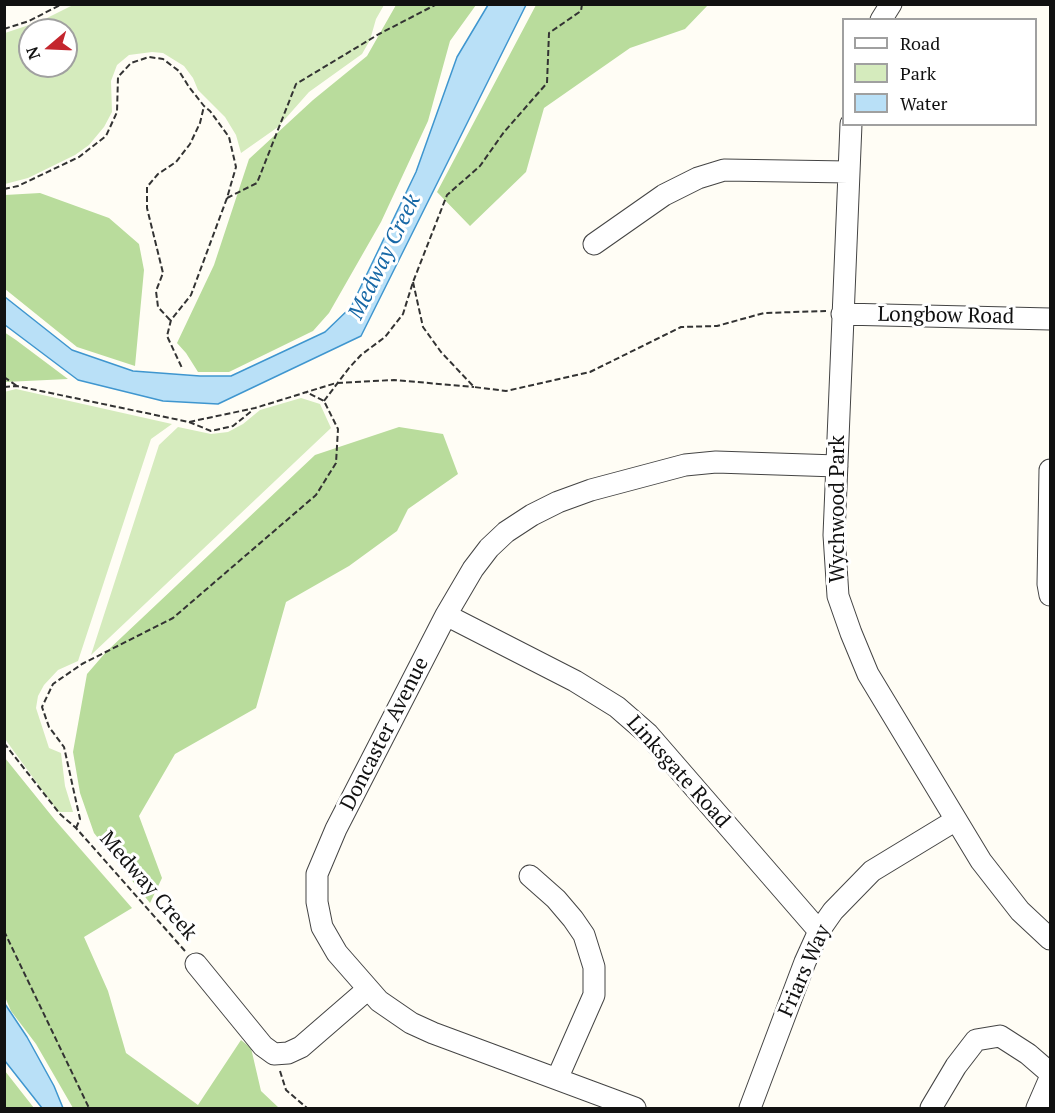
<!DOCTYPE html>
<style>
body{margin:0}
#map{position:relative;width:1055px;height:1113px;overflow:hidden;background:#fffdf5;font-family:"PT Serif",serif}
canvas{display:block}
.frame{position:absolute;inset:0;border:6px solid #111;pointer-events:none}
.legend{position:absolute;left:842px;top:18px;width:195px;height:108px;box-sizing:border-box;background:#fff;border:2px solid #a0a0a0;margin:0;padding:8px 10px;list-style:none;font-size:18px;color:#111}
.legend li{display:flex;align-items:center;gap:12px;height:30px}
.legend b{width:30px;border:2px solid #a0a0a0}
.north{position:absolute;left:18px;top:18px;width:60px;height:60px;box-sizing:border-box;background:#fff;border:2px solid #a0a0a0;border-radius:50%;rotate:251deg;font-size:16px;font-weight:700;line-height:24px;text-align:center;color:#111}
.north::after{content:'';display:block;margin:auto;width:21px;height:27px;background:#c4262e;clip-path:polygon(50% 0,100% 100%,50% 72%,0 100%)}
</style>
<div id="map">
<canvas width="1055" height="1113"></canvas>
<div class="frame"></div>
<ul class="legend">
<li><b style="height:8px;background:#fff"></b>Road</li>
<li><b style="height:16px;background:#d5ebbd"></b>Park</li>
<li><b style="height:16px;background:#b9e0f7"></b>Water</li>
</ul>
<div class="north">N</div>
</div>
<script>
const c = document.querySelector('canvas').getContext('2d');
c.lineJoin = 'round';
function fillPath(path, color) {
  c.fillStyle = color;
  c.fill(path, 'evenodd');
}
function poly(rows) {
  const path = new Path2D();
  for (const r of rows) {
    path.moveTo(r[0], r[1]);
    for (let i = 2; i < r.length; i += 2) path.lineTo(r[i], r[i + 1]);
  }
  return path;
}
function strokePath(path, color, width, dash) {
  c.strokeStyle = color;
  c.lineWidth = width;
  c.lineCap = dash ? 'butt' : 'round';
  c.setLineDash(dash || []);
  c.stroke(path);
}
function drawText(font, color, halo, rows, align = 'center') {
  c.font = font + ' "PT Serif",serif';
  c.lineWidth = 6;
  c.setLineDash([]);
  c.textBaseline = 'middle';
  c.strokeStyle = halo;
  c.fillStyle = color;
  for (const [text, x, y, turn = 0] of rows) {
    c.save();
    c.translate(x, y);
    c.rotate((+turn || 0) * Math.PI / 180);
    c.textAlign = isNaN(turn) ? turn : align;
    if (halo) c.strokeText(text, 0, 0);
    c.fillText(text, 0, 0);
    c.restore();
  }
}
const green = poly([
 [73,5,73,4,384,5,376,19,370,40,362,54,309,92,278,127,241,153,236,135,225,117,198,90,193,78,184,66,163,53,152,52,129,55,117,65,111,81,112,112,104,127,89,145,75,155,28,178,5,184,5,33,41,21],
 [30,30,66,30,66,66,30,66],
 [16,389,172,424,151,439,78,661,58,670,44,685,38,696,36,708,49,748,61,753,65,786,73,812,58,812,5,739,4,392],
 [301,398,320,404,331,428,91,655,159,445,178,427,211,434,228,432,243,424,260,410]
]);
const forest = poly([
 [396,5,476,5,450,41,428,121,381,222,329,313,313,331,229,372,198,372,186,353,177,343,214,265,249,159,313,100,367,56],
 [536,5,708,5,685,29,630,48,544,108,526,172,470,226,437,192],
 [40,193,109,218,139,244,144,270,135,366,77,347,5,289,5,195],
 [4,332,16,340,68,379,5,382],
 [399,427,443,434,458,474,408,509,397,531,349,566,286,602,256,708,175,754,139,816,162,878,150,903,94,833,80,793,73,752,87,674,106,652,315,455],
 [5,758,55,820,132,908,84,937,108,991,126,1053,198,1105,241,1040,251,1048,261,1091,279,1108,73,1108,36,1044,11,1011,5,997],
 [5,1071,34,1108,5,1108]
]);
const water = poly([
 [488,5,526,5,361,336,218,404,163,401,78,380,5,325,5,297,72,350,133,371,200,376,231,376,325,332,351,307,416,172,457,57,488,5],
 [5,1004,27,1037,54,1086,63,1108,42,1108,5,1061,5,1004]
]);
const path = poly([
 [4,29,29,21,62,4],
 [4,189,18,186,79,157,106,136,117,112,118,77,131,63,149,57,163,59,179,71,189,87,204,106,210,111,229,137,236,167,227,198,191,295,171,320,167,336,182,368],
 [227,198,257,183,296,84,379,34,437,4],
 [413,282,423,327,441,352,474,387,506,391,590,372,681,327,717,326,764,313,826,311],
 [170,320,158,307,156,291,163,273,147,208,147,187,158,174,176,162,190,144,200,123,204,106],
 [4,377,17,386],
 [4,387,17,386,189,422,255,408,336,383,394,380,474,387],
 [324,401,349,368,361,355,385,337,403,314,413,282,447,195,480,166,504,132,547,83,549,33,581,11,582,4],
 [189,422,211,431,233,426,253,410],
 [4,743,60,814,76,828,185,951],
 [76,828,80,819,64,747,49,727,42,707,53,684,82,664,173,618,316,495,336,463,338,429,324,401,306,392],
 [4,931,89,1108],
 [280,1071,286,1090,307,1108]
]);
const minor = poly([
 [881,20,891,4],
 [851,124,834,535,838,596,851,633,868,674,981,861,1020,911,1050,939],
 [594,244,664,195,698,178,724,170,848,172],
 [842,314,1050,319],
 [1050,470,1048,584,1050,595],
 [446,615,575,681,617,707,648,734,819,931],
 [530,876,556,899,573,919,584,935,594,967,594,995,557,1079],
 [196,964,263,1046,274,1054,288,1053,301,1047,368,989],
 [635,1108,433,1033,411,1023,379,1001,337,953,322,927,317,902,317,874,336,829,446,615,473,569,489,548,506,532,532,515,558,502,591,490,685,465,716,462,837,466],
 [750,1108,805,962,819,931,833,911,872,871,956,820],
 [931,1108,956,1066,976,1040,1000,1036,1028,1054,1050,1073],
 [1037,1108,1050,1078]
]);
const streetNames = [
 ["Longbow Road",946,316,1],
 ["Wychwood Park",838,509,-90],
 ["Doncaster Avenue",385,734,-63],
 ["Linksgate Road",678,772,48],
 ["Medway Creek",148,886,49],
 ["Friars Way",805,971,-66]
];
const waterNames = [
 ["Medway Creek",385,257,-64]
];
fillPath(green, '#d5ebbd');
fillPath(forest, '#b9dc9c');
fillPath(water, '#b9e0f7');
strokePath(water, '#3f96cf', 1.5);
strokePath(minor, '#444', 23);
strokePath(path, '#333', 2, [6, 3]);
strokePath(minor, '#fff', 21);
drawText('21px', '#111', '#fff', streetNames);
drawText('italic 22px', '#1768a6', '#fff', waterNames);
</script>
